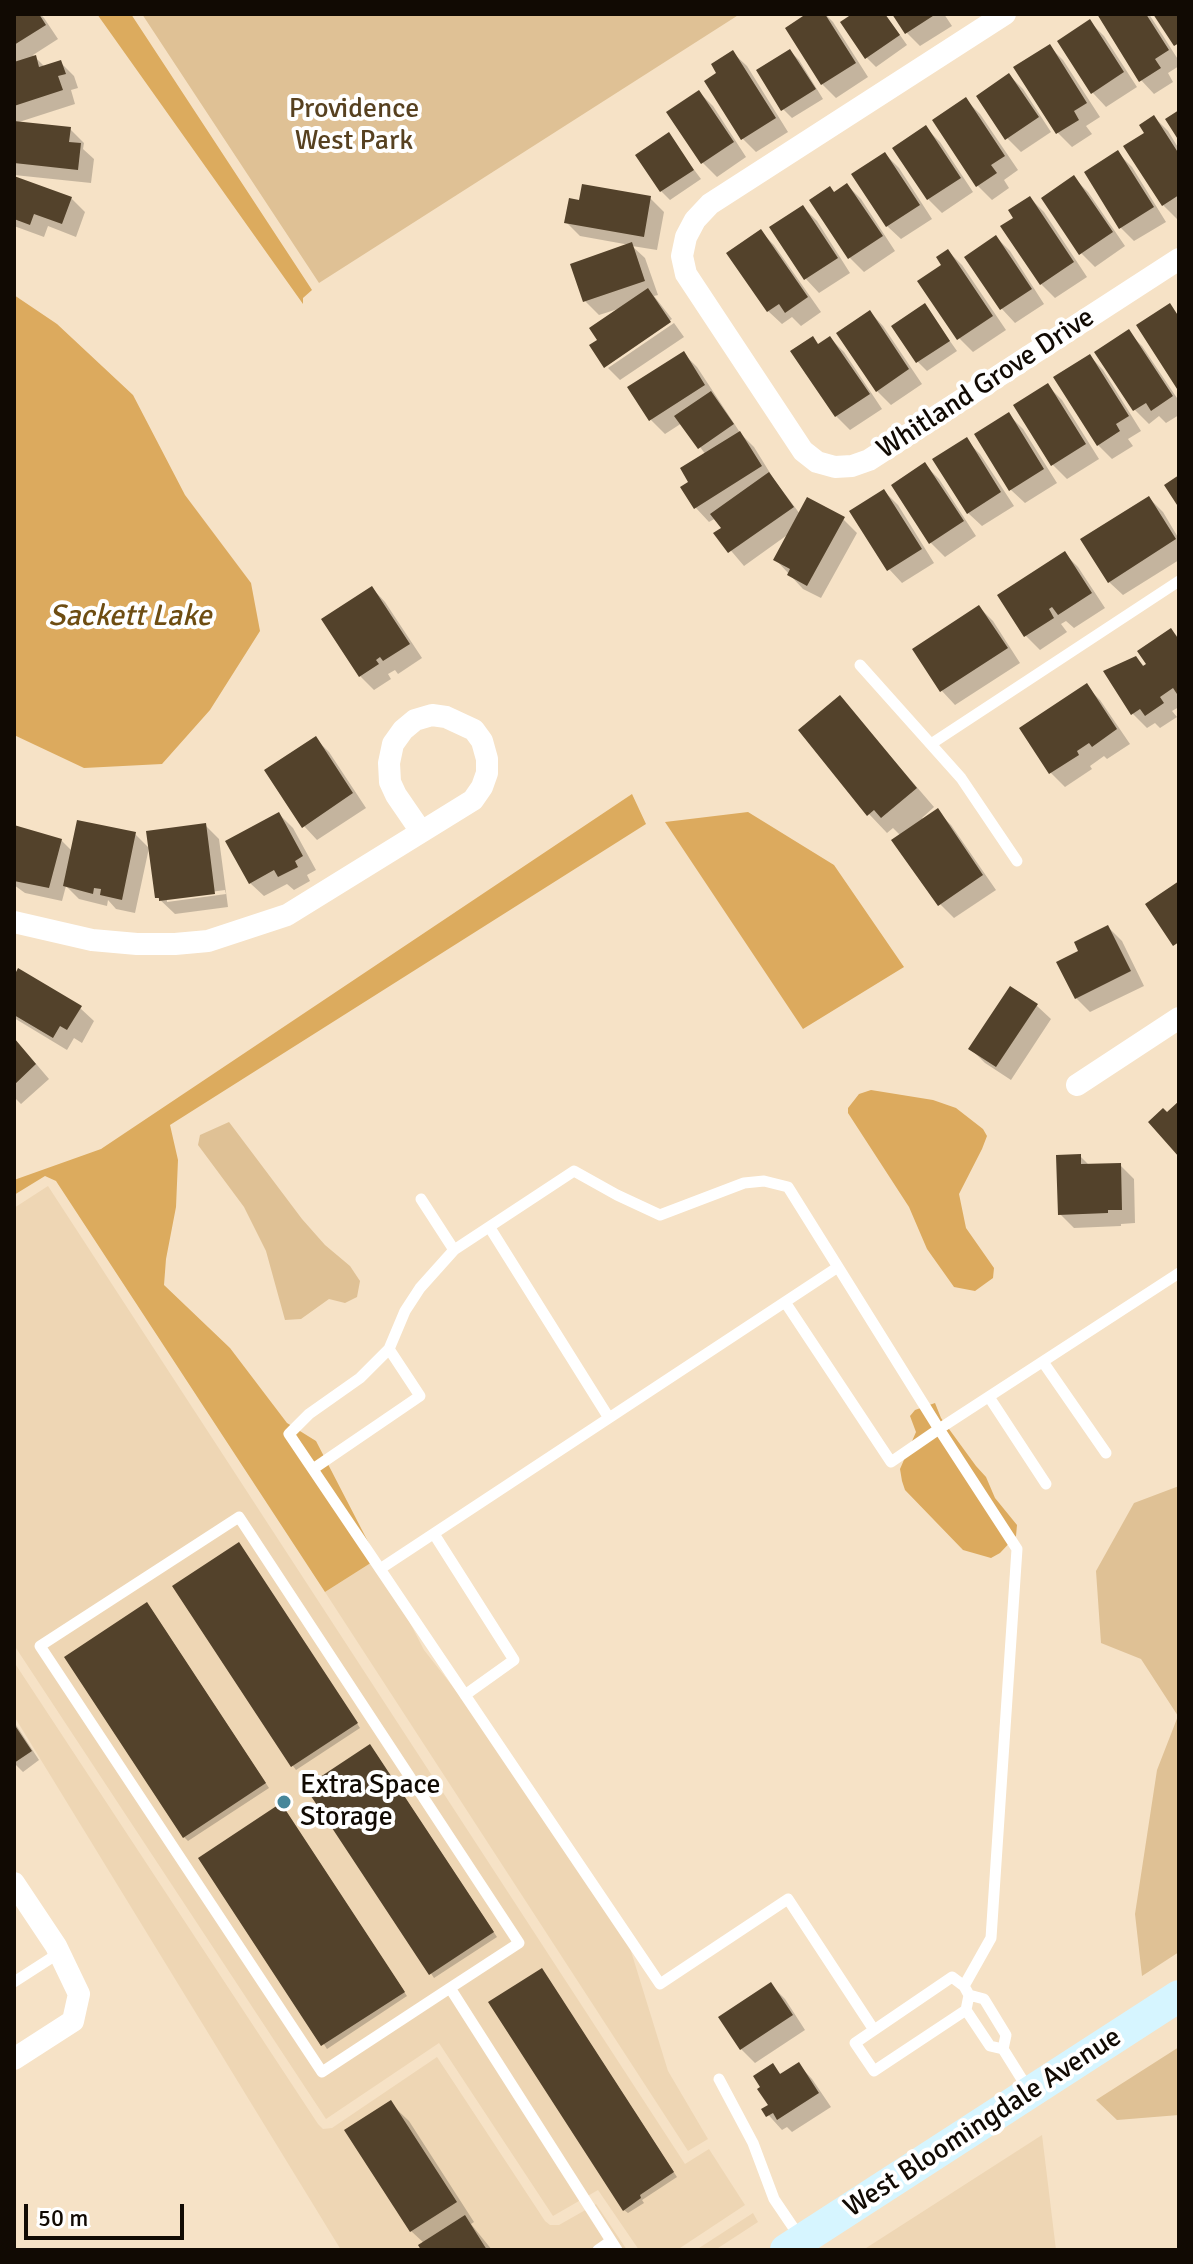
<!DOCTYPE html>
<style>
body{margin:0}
#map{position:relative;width:1193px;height:2264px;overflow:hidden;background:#f6e2c6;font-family:Signika,sans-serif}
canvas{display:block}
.frame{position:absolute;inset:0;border:16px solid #110a03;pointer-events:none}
.scale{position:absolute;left:24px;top:2204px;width:160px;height:36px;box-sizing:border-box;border:4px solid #110a03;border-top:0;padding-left:10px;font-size:24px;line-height:28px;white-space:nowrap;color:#110a03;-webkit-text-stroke:6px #fff;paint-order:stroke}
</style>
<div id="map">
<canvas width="1193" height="2264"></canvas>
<div class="frame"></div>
<div class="scale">50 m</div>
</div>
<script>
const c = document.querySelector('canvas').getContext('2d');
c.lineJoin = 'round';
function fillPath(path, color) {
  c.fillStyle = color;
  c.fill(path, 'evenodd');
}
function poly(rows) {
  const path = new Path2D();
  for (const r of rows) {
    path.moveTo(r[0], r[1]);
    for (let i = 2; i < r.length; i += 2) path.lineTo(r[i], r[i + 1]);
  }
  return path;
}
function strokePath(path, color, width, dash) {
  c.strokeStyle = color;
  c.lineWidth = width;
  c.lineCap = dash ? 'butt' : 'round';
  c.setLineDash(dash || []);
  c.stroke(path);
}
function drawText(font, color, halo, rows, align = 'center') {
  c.font = font + ' Signika,sans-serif';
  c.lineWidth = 8;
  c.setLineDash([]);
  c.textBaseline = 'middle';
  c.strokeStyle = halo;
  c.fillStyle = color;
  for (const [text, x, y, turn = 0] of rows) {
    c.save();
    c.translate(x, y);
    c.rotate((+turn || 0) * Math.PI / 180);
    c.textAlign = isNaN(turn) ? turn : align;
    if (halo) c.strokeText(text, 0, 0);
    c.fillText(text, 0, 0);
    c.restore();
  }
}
const built = poly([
 [48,1186,685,2164,709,2149,745,2205,677,2250,639,2250,598,2190,553,2216,439,2043,326,2119,14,1645,14,1208],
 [377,1559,424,1650,494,1739,622,1922,668,2071,708,2139,688,2151,325,1592],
 [14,1662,318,2124,323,2129,332,2128,437,2057,545,2221,550,2225,559,2225,596,2204,627,2250,341,2250,14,1716],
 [1042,2135,1056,2250,863,2250],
 [753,2213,758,2222,715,2250,696,2250]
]);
const green = poly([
 [142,14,740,14,319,283],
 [229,1122,302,1219,325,1245,350,1266,360,1281,357,1297,345,1303,329,1299,301,1319,285,1320,266,1251,244,1207,198,1145,200,1135],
 [1179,1486,1179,1952,1142,1976,1135,1914,1157,1770,1178,1716,1141,1659,1101,1643,1096,1571,1134,1503],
 [1179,2047,1179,2115,1117,2120,1096,2100]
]);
const forest = poly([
 [97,14,131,14,312,290,303,298,303,304],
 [632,794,646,824,170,1125,178,1160,176,1207,166,1259,164,1285,230,1348,287,1423,316,1441,377,1559,325,1592,56,1181,45,1176,14,1195,14,1180,101,1149]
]);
const water = poly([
 [14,295,57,324,133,395,185,495,251,583,260,631,210,710,162,764,84,768,14,735],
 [748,812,834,865,904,967,803,1029,665,822],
 [871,1090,933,1100,956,1108,983,1129,987,1136,982,1149,959,1194,966,1228,994,1268,993,1278,975,1291,954,1287,927,1249,909,1207,848,1113,848,1108,859,1094],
 [935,1403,941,1418,976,1466,986,1477,995,1498,1017,1525,1016,1536,1000,1553,991,1558,963,1550,905,1490,902,1481,900,1469,916,1432,910,1416,915,1410]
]);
const shadow = poly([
 [14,14,40,14,44,18,58,39,33,55,45,67,60,62,74,76,78,88,71,90,75,104,16,123,70,129,84,143,83,149,94,159,91,183,14,175],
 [810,14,825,14,833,22,868,77,836,98,822,84],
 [855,14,885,14,907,45,876,67,867,58],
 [895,14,944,14,952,26,920,46,906,32],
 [1099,14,1149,14,1179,61,1179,66,1168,73,1173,82,1154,94,1141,80],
 [1090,22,1104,36,1137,87,1106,107,1093,93],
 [1049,46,1063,60,1100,117,1086,126,1092,134,1072,147,1058,133,1016,68],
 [790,51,799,60,823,99,792,118,783,109],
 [733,53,747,66,788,132,756,152,742,138,719,74],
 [1009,75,1023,89,1051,132,1021,152,1007,138],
 [699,92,713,106,746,157,717,177,703,163,669,112],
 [966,100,980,114,1018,170,1004,180,1009,188,992,200,978,186,934,121],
 [1154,117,1168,131,1179,149,1177,219,1163,205],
 [926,128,940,142,973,192,942,213,928,199],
 [668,135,701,179,670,200,661,191],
 [1118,153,1132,167,1166,222,1134,241,1121,228],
 [885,154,899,168,932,219,901,239,887,226],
 [14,178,71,198,85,212,76,237,48,226,44,237,14,226],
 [1074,178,1088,192,1125,246,1095,267,1081,253],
 [847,185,861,199,895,251,864,272,850,258,835,194],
 [650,198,664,212,657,250,632,246,645,258,658,295,654,296,672,319,606,364,599,340,618,309,599,315,585,301,630,245,580,236,566,222],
 [1030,198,1044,212,1087,277,1055,298,1041,284,1016,218],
 [803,207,817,221,850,273,819,293,806,279,772,228],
 [761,232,774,245,821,312,801,326,792,317,782,324,768,311],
 [996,237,1010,251,1044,304,1015,323,1002,309,967,257],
 [948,251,962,265,1006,330,973,352,959,338,944,266],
 [925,306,957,351,927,371,918,362],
 [870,312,883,326,922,384,891,405,877,391],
 [674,323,684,337,620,380,608,368],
 [1128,332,1142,346,1179,401,1179,415,1166,423,1159,416,1149,424,1135,410],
 [830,338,844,352,882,409,850,430,836,416,819,345],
 [683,353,697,367,741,434,754,447,775,481,800,514,843,519,857,533,821,598,803,589,775,559,790,533,744,566,716,533,724,528,716,518,709,522,696,508,691,482,706,455,682,423,665,434,651,420],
 [1090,356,1103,370,1141,431,1128,439,1133,446,1112,459,1098,445],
 [1048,386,1062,400,1099,459,1067,479,1053,465],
 [1009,415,1023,429,1057,483,1025,503,1011,490],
 [966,440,980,454,1014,506,982,526,968,513],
 [925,465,939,479,976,536,945,557,931,543],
 [884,491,898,505,934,563,902,583,889,569],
 [1149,498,1163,512,1179,539,1179,560,1123,595,1109,582],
 [1064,553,1078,567,1105,608,1074,628,1066,621,1061,624,1067,632,1040,650,1026,636,999,596],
 [372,588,385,602,422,658,398,674,395,670,388,674,391,679,374,690,360,676],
 [979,607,993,621,1020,663,955,705,942,691],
 [1171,630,1179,638,1179,707,1172,711,1177,717,1160,728,1155,723,1147,728,1133,714,1136,658,1145,667],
 [1086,686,1100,700,1130,744,1107,759,1104,756,1090,766,1092,769,1065,787,1051,773,1022,729],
 [840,698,934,807,922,818,924,820,937,811,951,825,996,890,954,918,940,904,901,836,893,828,887,833,869,814],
 [316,739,329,752,366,808,317,840,304,826],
 [279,814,293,828,316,870,307,875,310,881,294,890,287,884,264,896,250,883],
 [205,825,219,839,228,907,175,914,157,897],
 [225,890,226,894,167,902,167,898],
 [14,827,61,840,73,852,135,834,149,848,135,913,116,909,108,900,107,906,79,899,66,886,62,901,25,893,14,885],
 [1108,927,1122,941,1144,986,1090,1012,1076,998],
 [14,980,80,1008,94,1021,82,1043,74,1038,67,1050,14,1018],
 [1011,989,1037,1006,1051,1019,1011,1080,985,1063,971,1049],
 [14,1038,49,1079,21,1104,14,1097],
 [1080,1156,1090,1166,1120,1165,1134,1179,1135,1223,1121,1224,1121,1226,1074,1228,1060,1214],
 [242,1548,360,1728,296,1770,293,1766],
 [151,1609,269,1788,188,1841,184,1837],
 [14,1722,39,1760,23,1772,14,1763],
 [374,1751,497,1937,434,1978,308,1788],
 [285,1810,407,1996,327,2049,201,1859],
 [545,1974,677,2177,642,2200,644,2203,628,2213,624,2210],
 [771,1985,785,1999,805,2030,755,2063,741,2049],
 [799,2065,812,2079,831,2107,792,2132,787,2127,782,2130,764,2110,770,2106,772,2066,782,2075],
 [390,2103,409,2121,474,2222,471,2224,492,2250,424,2250,424,2243,411,2231]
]);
const building = poly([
 [14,14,39,14,46,25,14,45],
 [806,14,825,14,856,63,821,85,785,28],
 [852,14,885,14,900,35,865,59,840,22],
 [892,14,936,14,905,34],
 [1097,14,1146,14,1169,50,1155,59,1161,68,1139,82],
 [1153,14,1179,14,1179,43,1174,46],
 [1090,19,1124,72,1091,94,1057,41],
 [1050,44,1087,103,1074,111,1079,120,1056,134,1013,67],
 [790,49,816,89,781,111,756,70],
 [733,50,776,118,741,140,704,81,716,73,711,64],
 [36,55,39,67,61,60,66,74,58,76,63,90,14,106,14,62],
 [1009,73,1039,117,1005,140,976,96],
 [699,90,734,142,701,164,666,112],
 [966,97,1005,156,991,165,997,173,976,187,932,120],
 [1179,110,1179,141,1165,119],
 [1154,115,1179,154,1179,195,1162,206,1123,146,1144,133,1139,125],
 [14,121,71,127,69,142,81,143,78,170,14,163],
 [926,125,961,178,927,200,892,148],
 [669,132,694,170,660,192,635,155],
 [1118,150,1154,207,1119,229,1084,172],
 [885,152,920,205,886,227,851,174],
 [1074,175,1113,232,1079,255,1041,198],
 [14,176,72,197,62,224,34,214,30,225,14,219],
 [847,183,883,236,848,259,809,200,830,186,834,192],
 [582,184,651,196,644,237,564,223,569,198,579,200],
 [1030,196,1074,262,1040,285,1000,226,1013,218,1008,210],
 [803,205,838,258,804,280,769,227],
 [761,229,808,297,785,313,779,304,767,312,726,253],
 [996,235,1032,289,1000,310,964,257],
 [632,242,645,281,583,302,570,264],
 [948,249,993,316,957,340,917,281,941,265,936,257],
 [648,288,671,322,604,368,589,345,597,340,589,328],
 [925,303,950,341,916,363,891,326],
 [1170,303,1179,317,1179,392,1136,325],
 [870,310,909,369,876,392,836,333],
 [1129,329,1173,396,1151,411,1146,403,1133,411,1094,352],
 [813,336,818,344,830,336,870,394,835,417,790,351],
 [684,351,705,385,649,421,627,387],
 [1090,354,1129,416,1116,424,1120,431,1097,446,1053,377],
 [1048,383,1086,444,1051,466,1013,405],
 [711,391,734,424,698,449,674,416],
 [1009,412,1044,469,1009,491,974,434],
 [740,431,762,466,694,509,680,487,688,482,680,468],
 [967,437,1001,492,967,514,932,459],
 [925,462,964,521,929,544,891,485],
 [769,472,794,507,728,553,713,533,721,528,710,514],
 [1179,475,1179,508,1164,485],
 [884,489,922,549,887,571,849,511],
 [1149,496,1176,539,1108,583,1080,539],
 [807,497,845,517,807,586,787,575,790,569,773,560],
 [1065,551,1092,593,1058,615,1052,607,1049,609,1054,618,1024,637,997,595],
 [372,586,410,644,383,661,380,657,376,660,379,664,359,677,321,619],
 [979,605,1008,648,940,692,912,649],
 [1171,628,1179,640,1179,697,1173,688,1160,697,1164,703,1145,716,1140,709,1131,715,1103,671,1136,656,1143,666,1146,664,1137,651],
 [1087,683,1117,729,1092,747,1089,743,1077,751,1079,755,1049,774,1019,728],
 [840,695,917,788,881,818,874,810,867,816,798,730],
 [316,736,353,793,302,828,264,770],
 [938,808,983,875,938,906,891,840],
 [279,812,303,856,295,861,298,867,278,877,274,870,249,884,225,841],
 [77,820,136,832,122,900,100,895,101,889,94,888,93,894,63,886],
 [206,823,215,894,159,901,159,898,155,898,146,831],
 [14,825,62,839,49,888,14,881],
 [1179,881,1179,942,1173,946,1145,904],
 [1108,925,1131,971,1075,999,1056,962,1078,951,1074,942],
 [18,968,82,1006,67,1030,60,1026,53,1038,14,1015,14,976],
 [1010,986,1038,1004,996,1067,968,1049],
 [14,1038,36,1064,14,1085],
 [1179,1101,1179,1157,1148,1122,1163,1108,1167,1112],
 [1081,1154,1081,1164,1121,1163,1122,1210,1108,1210,1108,1213,1058,1215,1056,1155],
 [239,1542,358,1723,291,1767,172,1586],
 [147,1602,266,1783,183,1838,64,1657],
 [14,1724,32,1751,14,1763],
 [370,1744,494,1932,429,1975,305,1787],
 [281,1803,405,1992,321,2046,198,1858],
 [542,1968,674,2172,640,2195,641,2198,623,2211,488,2002],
 [771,1982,793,2015,740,2050,718,2017],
 [799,2062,819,2093,777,2120,773,2113,766,2117,761,2109,768,2105,757,2089,760,2087,753,2076,773,2063,780,2074],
 [391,2100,457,2202,410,2232,344,2130],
 [465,2215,487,2250,421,2250,418,2245]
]);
const service = poly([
 [860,665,961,778,1017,861],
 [931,744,1179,581],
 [421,1199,454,1250],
 [785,1302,891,1462,939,1429,838,1267],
 [1043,1362,1106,1453],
 [989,1397,1046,1484],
 [609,1418,838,1267,788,1187,764,1181,744,1183,660,1215,617,1195,574,1171,454,1250,420,1288,405,1311,389,1349,360,1378,309,1414,289,1434,660,1984,788,1899,874,2030],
 [313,1469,420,1396,389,1349],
 [434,1534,514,1660,465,1695],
 [380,1569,609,1418,490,1228],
 [14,1982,59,1953],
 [964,1986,952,1977,855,2043,874,2071,966,2010],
 [450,1988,322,2072,40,1646,239,1517,519,1943,450,1988,617,2250],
 [969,1995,964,1986,991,1938,1017,1549,939,1429,1179,1273],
 [1003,2049,990,2046,966,2010,969,1995,984,1999,1006,2035,1003,2049,1028,2089],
 [719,2079,753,2143,774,2199,799,2236],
 [598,2250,611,2241]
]);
const minor = poly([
 [1005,14,710,204,695,220,686,237,682,256,686,274,803,451,817,462,835,467,852,466,869,460,1179,259],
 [14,922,92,940,137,944,175,944,208,941,287,915,473,800,482,787,487,773,487,759,482,741,474,730,446,717,432,715,415,720,403,730,393,744,389,763,390,782,396,795,420,830],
 [1077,1085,1179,1018],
 [14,1883,56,1946,79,1994,73,2021,14,2059]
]);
const secondary = poly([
 [786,2250,1179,1996]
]);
const markers = [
 [284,1802,8,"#468699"]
];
const parkNames = [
 ["Providence",354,110],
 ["West Park",354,142]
];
const streetNames = [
 ["Whitland Grove Drive",986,384,-33],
 ["West Bloomingdale Avenue",983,2123,-33]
];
const poiNames = [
 ["Extra Space",300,1786],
 ["Storage",300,1818]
];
const waterNames = [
 ["Sackett Lake",130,617]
];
fillPath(built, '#eed6b4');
fillPath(green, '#dfc195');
fillPath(forest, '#dcab5e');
fillPath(water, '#dcaa5e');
fillPath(shadow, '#0003');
fillPath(building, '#53422b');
strokePath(service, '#fff', 11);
strokePath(minor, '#fff', 22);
strokePath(secondary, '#d6f5ff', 32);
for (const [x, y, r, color] of markers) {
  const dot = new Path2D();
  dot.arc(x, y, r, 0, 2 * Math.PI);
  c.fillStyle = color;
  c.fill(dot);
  strokePath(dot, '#fff', 3);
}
drawText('28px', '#574120', '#fff', parkNames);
drawText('28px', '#110a03', '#fff', streetNames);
drawText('28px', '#110a03', '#fff', poiNames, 'left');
drawText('italic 30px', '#6e4d12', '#fff', waterNames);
</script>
